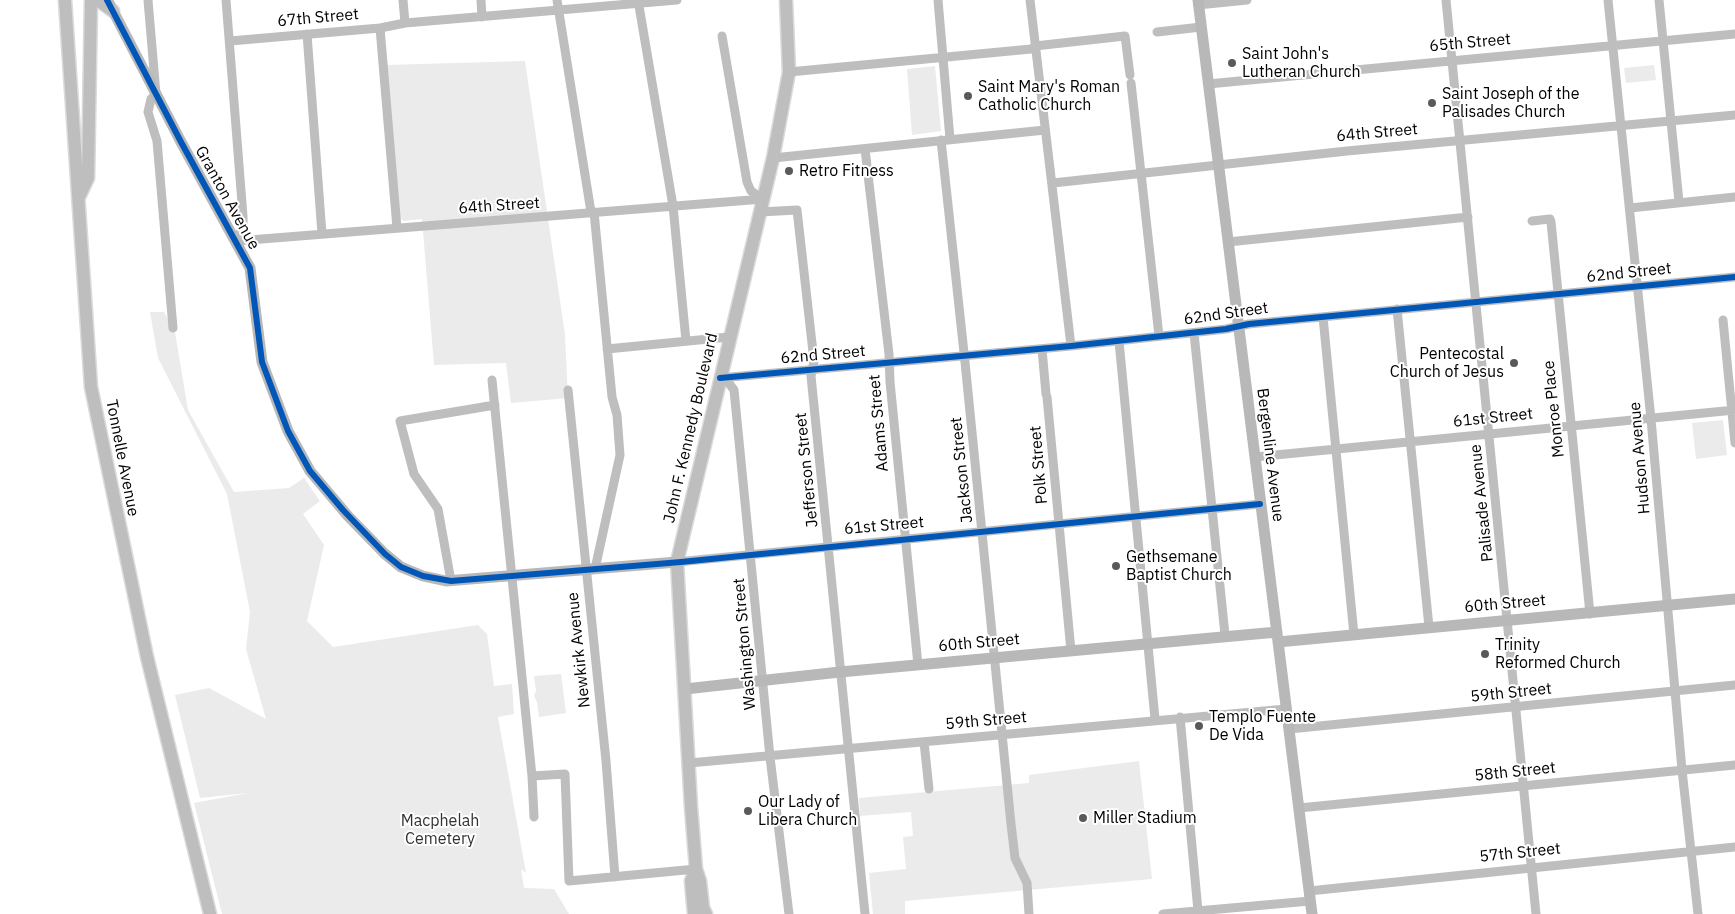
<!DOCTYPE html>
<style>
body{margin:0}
canvas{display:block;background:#fff}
</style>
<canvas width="1735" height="914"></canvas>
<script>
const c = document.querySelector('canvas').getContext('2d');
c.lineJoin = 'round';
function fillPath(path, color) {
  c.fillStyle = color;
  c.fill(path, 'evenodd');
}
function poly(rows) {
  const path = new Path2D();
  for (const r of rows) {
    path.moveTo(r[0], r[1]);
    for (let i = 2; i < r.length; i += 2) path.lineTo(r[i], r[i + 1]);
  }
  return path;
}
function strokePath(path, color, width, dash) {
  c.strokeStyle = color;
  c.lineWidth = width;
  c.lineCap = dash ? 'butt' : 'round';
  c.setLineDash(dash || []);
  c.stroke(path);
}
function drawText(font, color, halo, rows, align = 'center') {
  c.font = font + ' "IBM Plex Sans",sans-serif';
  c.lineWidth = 4;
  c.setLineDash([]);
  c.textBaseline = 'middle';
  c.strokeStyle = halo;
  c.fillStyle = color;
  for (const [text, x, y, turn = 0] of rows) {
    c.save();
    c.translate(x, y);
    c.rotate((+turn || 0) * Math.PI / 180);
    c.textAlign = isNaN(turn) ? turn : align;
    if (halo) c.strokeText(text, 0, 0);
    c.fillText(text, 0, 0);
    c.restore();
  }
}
const green = poly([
 [525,61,565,335,568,398,511,403,506,363,434,365,422,219,403,221,400,217,387,65],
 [1654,65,1656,80,1626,83,1624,68],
 [935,66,941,131,912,135,907,69],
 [150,312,164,312,175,332,188,410,234,492,289,488,304,478,320,501,303,514,324,545,307,621,333,647,478,625,487,634,494,686,512,684,514,714,498,717,526,873,521,869,524,888,554,889,569,914,222,914,194,803,248,793,200,798,175,695,209,688,266,719,246,649,250,612,227,494,158,358],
 [1723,420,1727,455,1696,459,1692,423],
 [561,674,566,713,539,717,537,702,534,696,536,691,534,676],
 [1139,761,1152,879,905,901,905,914,873,914,869,873,906,869,903,837,913,836,911,812,860,816,859,798,1029,783,1029,775]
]);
const street = poly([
 [148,0,156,94,151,99,148,112,157,141,173,328],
 [226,0,243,216,243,225,237,241,763,199],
 [403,0,405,23],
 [481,0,482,17],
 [557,0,591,212],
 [638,0,673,206,686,341],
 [938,0,950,139],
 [1030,0,1071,346],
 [1446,0,1536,914],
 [1608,0,1651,419,1682,770,1698,914],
 [1659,0,1679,202],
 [1198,5,1247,0],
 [380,28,397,228],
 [1157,32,1201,27],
 [307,34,322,234],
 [722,36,747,182,751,191,763,199],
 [230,41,380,28,405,23,677,0],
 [789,72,1031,49,1035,46,1125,36,1130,75],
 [1131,83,1159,336],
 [1208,84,1735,34],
 [941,140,965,362,1011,824,1015,858,1027,883,1029,914],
 [865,149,889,354,890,382,918,665],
 [773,158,1045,130],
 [1053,183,1347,151,1735,115],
 [1630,208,1735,197],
 [594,212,612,397,617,415,620,455,595,569],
 [760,212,797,210,814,361,811,376,865,914],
 [1532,221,1550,219,1551,222,1590,614],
 [1228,242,1468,217],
 [1397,309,1429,627],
 [1323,317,1354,635],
 [1723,320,1735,443],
 [1194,333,1225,635],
 [1119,341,1155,719],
 [607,349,729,337],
 [1042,349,1046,394],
 [720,378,1071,346,1226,329,1249,324,1735,277],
 [720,378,728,382,734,390,770,757,789,914],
 [492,380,532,776,534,817],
 [568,390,606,761,615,877],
 [1047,397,1071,651],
 [1255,457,1735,410],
 [677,562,1260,504],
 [451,581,438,509,414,474,400,421,495,405],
 [1180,717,1198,911],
 [1289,729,1735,685],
 [924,742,929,789],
 [689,763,1286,709],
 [532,776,565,774,569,881,696,869],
 [1299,808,1735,765],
 [1309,891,1735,847],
 [1163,914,1310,901]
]);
const secondary = poly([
 [1198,0,1312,914],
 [109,3,181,142,250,268,262,362,288,431,310,471,348,516,385,554,401,567,423,576,446,581,677,562],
 [1278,642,1735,599],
 [685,689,840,672,1277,632]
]);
const primary = poly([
 [65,0,91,387,147,657,210,914],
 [91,1,99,1,113,11],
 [79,197,88,178,91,0],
 [694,914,691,881,696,869],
 [706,914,703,908,700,881,696,869,691,807,677,562,773,158,789,72,786,0]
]);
const cycleway = poly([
 [107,0,181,142,250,268,262,362,288,431,310,471,343,510,385,554,401,567,423,576,451,581,681,562,1260,504],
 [720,378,1071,346,1226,329,1249,324,1735,277]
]);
const markers = [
 [1232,63,5,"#595959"],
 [968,96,5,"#595959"],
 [1432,103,5,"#595959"],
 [789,171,5,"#595959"],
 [1514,363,5,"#595959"],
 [1116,566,5,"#595959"],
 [1485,654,5,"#595959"],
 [1199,726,5,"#595959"],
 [748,811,5,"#595959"],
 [1083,818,5,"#595959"]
];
const streetNames = [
 ["67th Street",318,18,-5],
 ["65th Street",1470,43,-5],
 ["64th Street",1377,133,-5],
 ["Granton Avenue",227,198,61],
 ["64th Street",499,206,-4],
 ["62nd Street",1629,273,-6],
 ["62nd Street",1226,314,-8],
 ["62nd Street",823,355,-5],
 ["Monroe Place",1554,409,-96],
 ["61st Street",1493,418,-6],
 ["Adams Street",879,423,-95],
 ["John F. Kennedy Boulevard",691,428,-77],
 ["Bergenline Avenue",1270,455,83],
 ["Tonnelle Avenue",122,458,79],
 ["Hudson Avenue",1640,458,-95],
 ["Polk Street",1039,465,-95],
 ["Jefferson Street",807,470,-96],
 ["Jackson Street",962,470,-96],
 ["Palisade Avenue",1482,503,-96],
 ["61st Street",884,526,-5],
 ["60th Street",1505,604,-5],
 ["60th Street",979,643,-5],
 ["Washington Street",745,644,-95],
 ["Newkirk Avenue",579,650,-96],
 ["59th Street",1511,693,-6],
 ["59th Street",986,721,-5],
 ["58th Street",1515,772,-6],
 ["57th Street",1520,853,-6]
];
const poiNames = [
 ["Saint John's",1242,54],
 ["Lutheran Church",1242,72],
 ["Saint Mary's Roman",978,87],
 ["Catholic Church",978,105],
 ["Saint Joseph of the",1442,94],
 ["Palisades Church",1442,112],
 ["Retro Fitness",799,171],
 ["Pentecostal",1504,354,"right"],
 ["Church of Jesus",1504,372,"right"],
 ["Gethsemane",1126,557],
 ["Baptist Church",1126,575],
 ["Trinity",1495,645],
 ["Reformed Church",1495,663],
 ["Templo Fuente",1209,717],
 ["De Vida",1209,735],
 ["Our Lady of",758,802],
 ["Libera Church",758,820],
 ["Miller Stadium",1093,818]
];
const parkNames = [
 ["Macphelah",440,821],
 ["Cemetery",440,839]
];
fillPath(green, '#ebebeb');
strokePath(primary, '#dbdbdb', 15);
strokePath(street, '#bebebe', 9);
strokePath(secondary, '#b8b8b8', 11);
strokePath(primary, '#bebebe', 12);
strokePath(cycleway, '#0057b8', 6);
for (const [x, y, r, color] of markers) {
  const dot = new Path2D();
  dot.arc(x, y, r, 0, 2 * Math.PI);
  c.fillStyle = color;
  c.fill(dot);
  strokePath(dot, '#fff', 2);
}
drawText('16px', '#000', '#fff', streetNames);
drawText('16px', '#000', '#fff', poiNames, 'left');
drawText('16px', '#323232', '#fff', parkNames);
</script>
